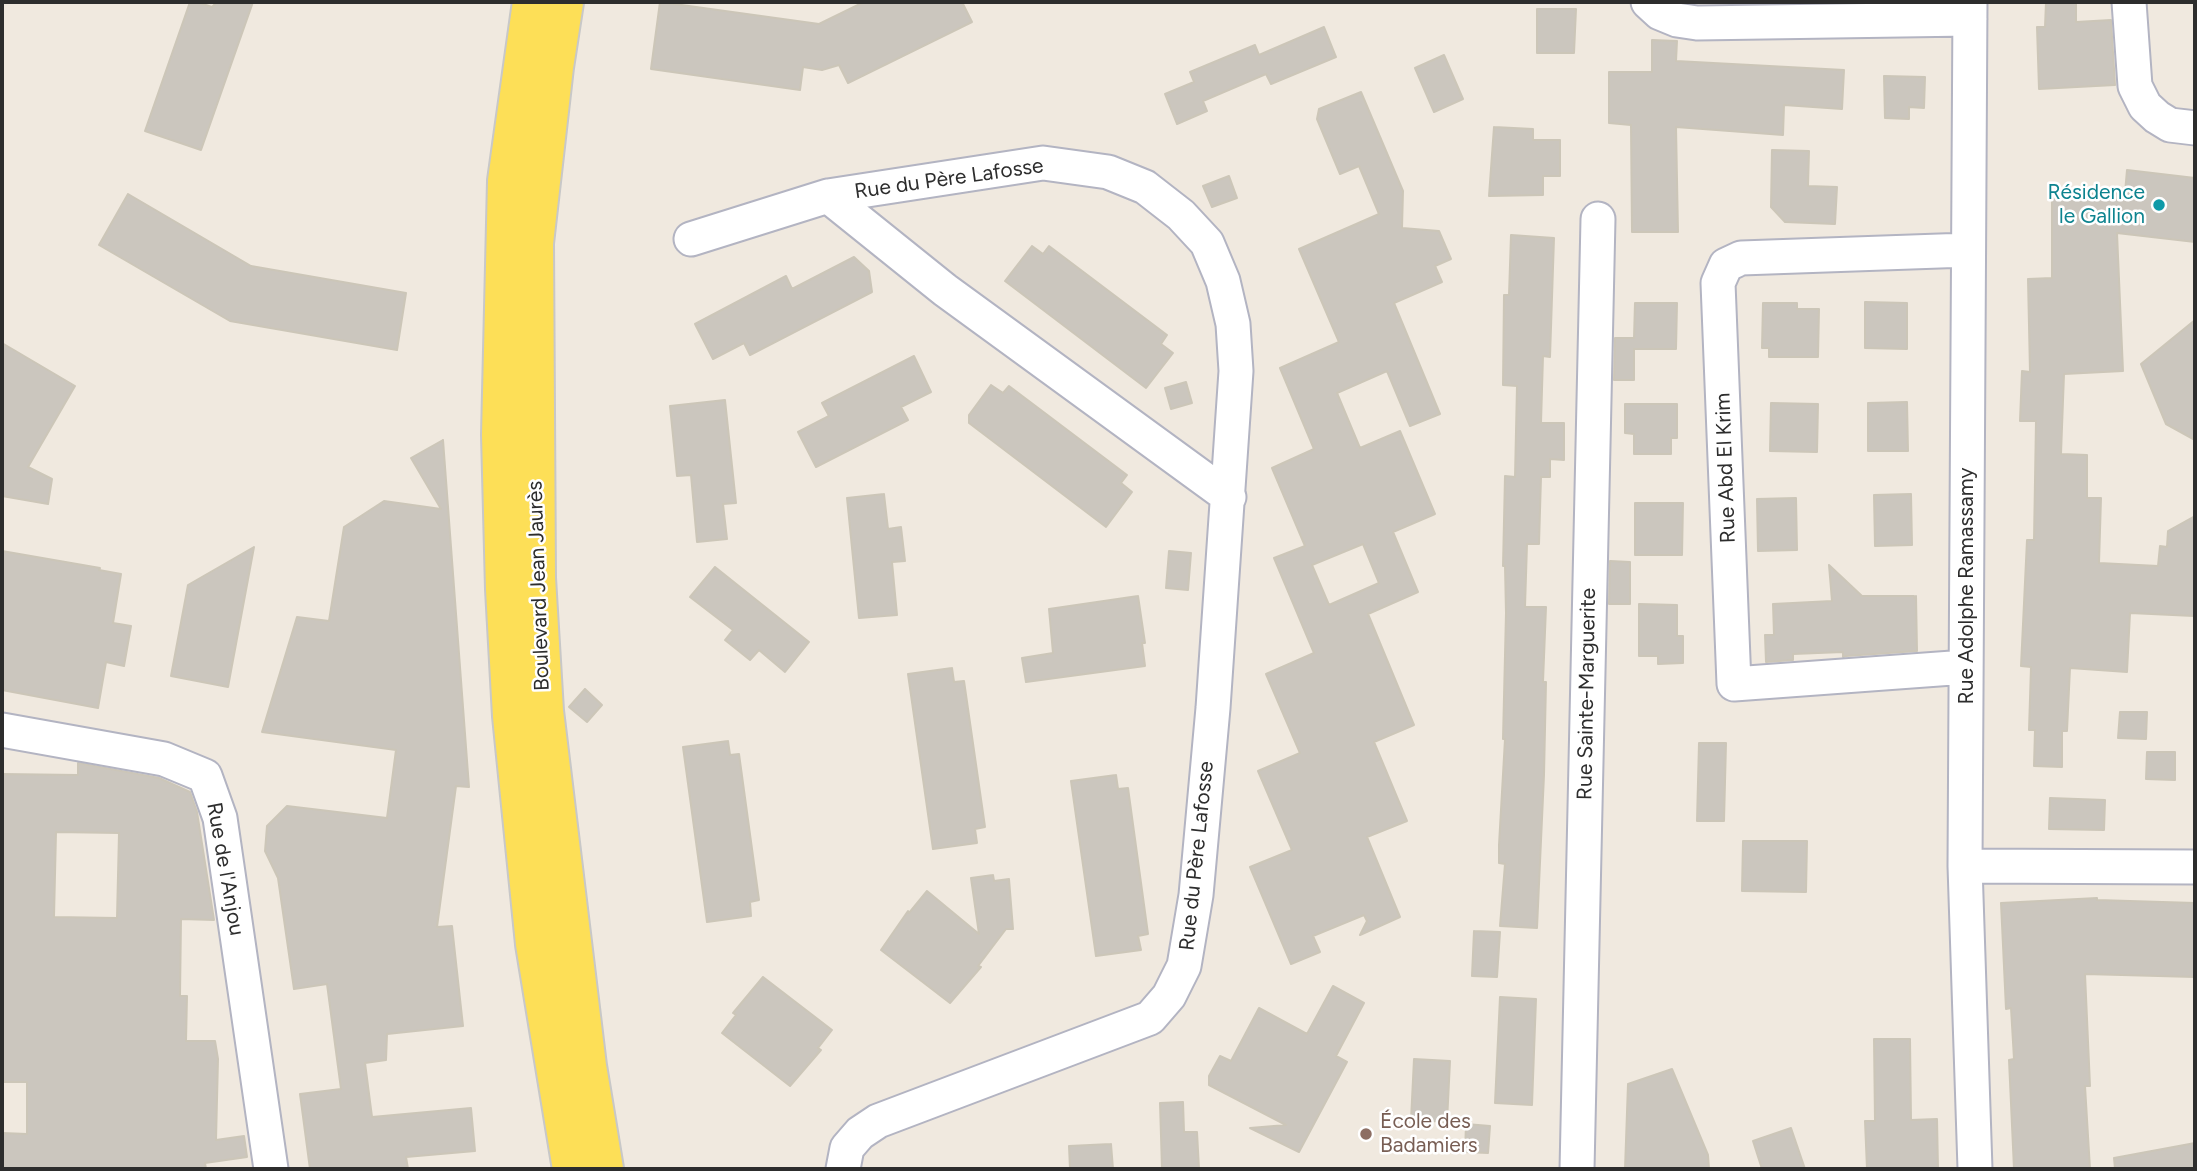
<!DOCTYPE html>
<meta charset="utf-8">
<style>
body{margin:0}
#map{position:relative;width:2197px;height:1171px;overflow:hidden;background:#f0e9df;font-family:Figtree,sans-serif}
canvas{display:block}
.frame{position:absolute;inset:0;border:4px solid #2d2d2d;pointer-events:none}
</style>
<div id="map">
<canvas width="2197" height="1171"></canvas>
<div class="frame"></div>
</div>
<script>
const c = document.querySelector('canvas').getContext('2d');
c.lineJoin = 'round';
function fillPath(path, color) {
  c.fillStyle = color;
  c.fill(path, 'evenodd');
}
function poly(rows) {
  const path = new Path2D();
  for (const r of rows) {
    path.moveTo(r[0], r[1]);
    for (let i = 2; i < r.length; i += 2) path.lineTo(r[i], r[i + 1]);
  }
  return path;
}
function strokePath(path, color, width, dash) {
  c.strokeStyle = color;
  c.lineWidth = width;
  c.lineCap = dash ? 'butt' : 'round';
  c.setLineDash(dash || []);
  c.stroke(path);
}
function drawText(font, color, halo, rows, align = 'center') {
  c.font = font + ' Figtree,sans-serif';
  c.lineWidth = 5;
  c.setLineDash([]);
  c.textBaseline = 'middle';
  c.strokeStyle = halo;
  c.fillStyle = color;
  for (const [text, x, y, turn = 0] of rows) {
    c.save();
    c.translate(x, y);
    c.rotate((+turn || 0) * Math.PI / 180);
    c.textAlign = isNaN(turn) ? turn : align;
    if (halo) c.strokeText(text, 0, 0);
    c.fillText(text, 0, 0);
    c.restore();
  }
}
const building = poly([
 [190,2,197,2,212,7,217,2,253,2,201,150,145,131,190,2],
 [660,2,819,24,864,2,962,2,972,22,848,83,839,65,822,70,803,67,800,90,651,69,660,2],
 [2046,2,2076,2,2076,22,2111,20,2115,85,2039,89,2037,27,2045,27,2046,2],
 [1537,9,1576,9,1574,53,1537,53,1537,9],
 [1324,27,1336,57,1271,84,1266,74,1203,101,1207,111,1177,124,1165,94,1194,82,1190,72,1255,45,1259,55,1324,27],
 [1652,40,1677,41,1676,61,1844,70,1842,109,1784,105,1783,135,1676,127,1678,232,1632,232,1631,125,1609,123,1609,72,1652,72,1652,40],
 [1444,55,1463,99,1434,112,1415,68,1444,55],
 [1884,76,1925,77,1924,108,1909,107,1909,119,1885,118,1884,76],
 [1361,92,1403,191,1402,228,1439,231,1451,259,1435,266,1442,282,1394,303,1440,414,1410,426,1387,371,1337,393,1360,448,1400,431,1435,514,1393,532,1418,592,1368,614,1414,725,1374,742,1407,821,1367,837,1400,917,1360,935,1367,921,1364,915,1313,936,1320,952,1291,964,1250,867,1292,850,1258,771,1300,753,1266,674,1314,653,1274,558,1305,546,1272,468,1314,449,1280,368,1339,342,1299,249,1379,214,1359,166,1340,174,1317,119,1319,109,1361,92],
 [1363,544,1379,583,1329,605,1312,565,1363,544],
 [1494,127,1533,129,1533,140,1560,140,1560,176,1543,176,1543,195,1489,196,1494,127],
 [1772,150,1809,151,1808,186,1837,187,1835,224,1785,222,1771,207,1772,150],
 [2127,170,2195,178,2195,242,2117,233,2123,371,2064,374,2061,454,2087,455,2087,498,2101,498,2099,563,2158,566,2160,546,2167,547,2168,531,2195,516,2194,616,2130,613,2127,672,2070,668,2067,731,2062,731,2062,767,2034,766,2035,730,2029,730,2031,667,2021,666,2027,540,2034,540,2036,421,2020,421,2022,371,2030,372,2028,279,2052,278,2052,194,2125,193,2127,170],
 [1229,176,1237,198,1212,207,1203,186,1229,176],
 [128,194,251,266,406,293,397,350,230,321,99,245,128,194],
 [1511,235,1554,238,1550,357,1543,356,1541,423,1564,423,1564,460,1550,459,1550,477,1541,477,1539,544,1527,544,1525,607,1546,607,1543,682,1546,682,1544,775,1537,928,1500,926,1505,864,1499,863,1499,845,1505,739,1503,739,1506,613,1505,566,1503,566,1505,476,1515,477,1517,386,1503,385,1504,295,1509,295,1511,235],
 [1032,246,1043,254,1049,246,1167,335,1161,344,1173,353,1146,388,1005,281,1032,246],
 [854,257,869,271,872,292,750,355,744,343,713,359,695,324,786,276,792,289,854,257],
 [1865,302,1907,303,1907,349,1865,348,1865,302],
 [1635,303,1677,303,1676,349,1634,349,1634,380,1614,380,1615,338,1634,338,1635,303],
 [1763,303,1797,303,1797,309,1819,309,1818,357,1769,357,1769,348,1762,348,1763,303],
 [2195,320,2195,440,2166,424,2141,364,2195,320],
 [2,343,75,386,28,467,52,479,48,504,2,496,2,343],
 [914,356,931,392,901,407,908,420,816,467,798,432,829,416,822,403,914,356],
 [1186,382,1192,403,1171,409,1165,388,1186,382],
 [991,385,1003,393,1009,386,1127,475,1121,483,1132,492,1106,527,969,423,969,415,991,385],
 [725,400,736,503,723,504,727,539,697,542,691,475,677,476,670,406,725,400],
 [1907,402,1908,451,1868,451,1868,403,1907,402],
 [1771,403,1818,404,1817,452,1770,451,1771,403],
 [1625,404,1677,404,1677,438,1671,438,1671,454,1634,454,1634,434,1625,433,1625,404],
 [443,440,469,787,456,786,437,927,452,926,463,1026,387,1034,386,1060,365,1063,372,1117,471,1108,475,1151,406,1157,408,1169,310,1169,300,1094,341,1089,327,984,294,989,278,878,265,851,267,826,287,806,387,818,396,750,262,732,297,617,329,621,344,527,384,501,441,509,411,458,443,440],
 [884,494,888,529,901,527,905,561,892,562,897,615,859,618,847,498,884,494],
 [1911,494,1912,545,1875,546,1874,495,1911,494],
 [1796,498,1797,550,1758,551,1757,499,1796,498],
 [1635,503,1683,503,1682,555,1635,555,1635,503],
 [254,547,228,687,171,676,188,585,254,547],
 [2,551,100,568,99,570,121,574,113,623,131,626,124,666,106,662,98,708,2,690,2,551],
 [1169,551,1191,553,1188,590,1166,588,1169,551],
 [1610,561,1630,562,1630,604,1609,604,1610,561],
 [1829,565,1862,596,1914,596,1914,598,1916,596,1917,651,1846,656,1843,657,1843,652,1793,654,1793,660,1766,662,1765,635,1774,635,1773,604,1832,601,1829,565],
 [715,567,809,642,785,672,759,650,750,660,725,640,733,630,690,597,715,567],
 [1138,596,1145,643,1142,643,1145,666,1026,682,1022,658,1053,653,1049,609,1138,596],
 [1639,604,1677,605,1677,636,1683,636,1683,663,1658,664,1658,656,1639,656,1639,604],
 [952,668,954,682,964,681,985,827,975,829,977,843,933,849,908,674,952,668],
 [585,689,602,705,587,722,569,707,585,689],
 [2120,712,2147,712,2146,739,2118,738,2120,712],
 [728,741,730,755,739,754,759,900,750,902,751,916,707,922,683,747,728,741],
 [1699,743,1726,743,1724,821,1697,821,1699,743],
 [2147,752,2175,752,2175,780,2146,779,2147,752],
 [78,763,159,778,190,792,197,812,214,920,181,919,180,996,187,996,186,1041,215,1041,218,1059,216,1140,244,1136,247,1157,205,1163,206,1169,2,1169,2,1133,27,1134,27,1082,2,1082,2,774,78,775,78,763],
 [56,832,119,833,117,918,54,917,56,832],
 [1116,775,1118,789,1128,788,1148,934,1138,936,1141,950,1096,956,1071,781,1116,775],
 [2050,798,2105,800,2104,830,2049,829,2050,798],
 [1743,841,1807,841,1806,892,1742,891,1743,841],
 [993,875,994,881,1009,879,1013,929,1006,929,978,966,981,967,950,1003,881,950,908,911,909,913,927,891,979,934,971,878,993,875],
 [2097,898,2097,900,2195,903,2195,977,2085,974,2090,1086,2085,1086,2090,1169,2014,1169,2009,1060,2014,1059,2011,1008,2006,1009,2001,903,2097,898],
 [1474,931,1500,932,1497,977,1472,976,1474,931],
 [763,977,832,1030,818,1048,821,1050,790,1086,722,1033,736,1015,733,1013,763,977],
 [1333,986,1364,1003,1336,1056,1347,1062,1299,1152,1250,1128,1286,1125,1209,1085,1209,1076,1220,1056,1231,1061,1259,1008,1307,1034,1333,986],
 [1500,997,1536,999,1532,1105,1495,1103,1500,997],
 [1874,1039,1910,1039,1911,1120,1937,1119,1938,1169,1867,1169,1865,1121,1875,1121,1874,1039],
 [1414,1059,1450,1061,1447,1122,1411,1120,1414,1059],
 [1672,1069,1708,1155,1709,1169,1625,1169,1628,1084,1672,1069],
 [1183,1102,1184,1132,1197,1132,1199,1169,1162,1169,1160,1103,1183,1102],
 [1466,1124,1490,1126,1488,1153,1465,1152,1466,1124],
 [1791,1128,1805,1169,1762,1169,1753,1141,1791,1128],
 [2195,1143,2195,1169,2115,1169,2114,1158,2195,1143],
 [1111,1144,1113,1169,1070,1169,1069,1146,1111,1144]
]);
const street = poly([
 [1648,2,1660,13,1677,20,1697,23,1970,19],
 [1970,2,1965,866,1975,1169],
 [2129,2,2135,86,2145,106,2157,117,2170,125,2195,128],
 [828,196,945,290,1229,497],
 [691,239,828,196,1043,163,1108,172,1145,187,1181,215,1207,243,1223,281,1233,324,1236,371,1213,708,1196,895,1184,966,1169,996,1150,1018,878,1121,860,1133,847,1148,843,1169],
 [1966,667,1734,684,1718,283,1726,265,1741,258,1968,250],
 [2,730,164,759,205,776,220,818,271,1169],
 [1965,866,2195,867],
 [1577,1169,1598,219]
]);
const primary = poly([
 [532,2,507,181,501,435,505,589,512,716,535,944,572,1169],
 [564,2,554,67,534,243,536,578,544,711,587,1066,604,1169]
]);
const markers = [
 [2159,205,7,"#0f9aa8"],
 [1366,1134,7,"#8d6e63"]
];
const streetNames = [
 ["Rue du Père Lafosse",949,179,-8],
 ["Rue Abd El Krim",1726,468,-92],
 ["Boulevard Jean Jaurès",539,586,-92],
 ["Rue Adolphe Ramassamy",1967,586,-90],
 ["Rue Sainte-Marguerite",1587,694,-89],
 ["Rue du Père Lafosse",1197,856,-84],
 ["Rue de l'Anjou",225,869,80]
];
const cultureNames = [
 ["Résidence",2145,193],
 ["le Gallion",2145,217]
];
const educationNames = [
 ["École des",1380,1122],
 ["Badamiers",1380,1146]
];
fillPath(building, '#cbc6be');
strokePath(building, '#ccc6b8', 2);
strokePath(street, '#b3b4c2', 37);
strokePath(primary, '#c8c8c8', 42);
strokePath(street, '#fff', 33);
strokePath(primary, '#fddf57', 38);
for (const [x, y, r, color] of markers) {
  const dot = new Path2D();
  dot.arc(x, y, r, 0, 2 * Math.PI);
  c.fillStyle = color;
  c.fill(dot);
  strokePath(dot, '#fff', 2.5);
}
drawText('21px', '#2d2d2d', '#fff', streetNames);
drawText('21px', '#0d838f', '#fff', cultureNames, 'right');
drawText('21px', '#785e54', '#fff', educationNames, 'left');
</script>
